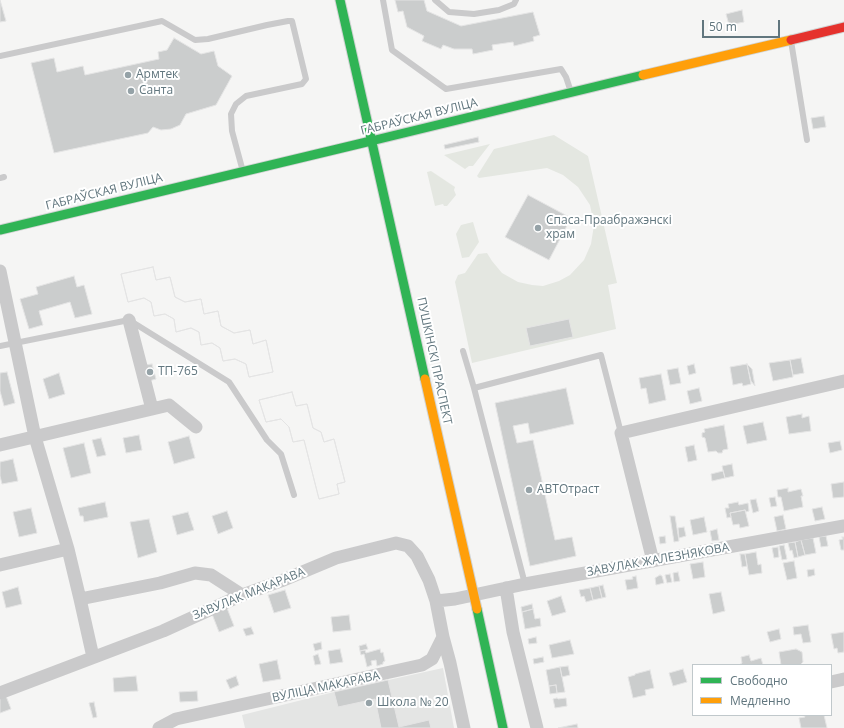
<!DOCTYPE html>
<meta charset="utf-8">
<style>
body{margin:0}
#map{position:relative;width:844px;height:728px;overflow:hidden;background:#f5f5f4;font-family:"Open Sans",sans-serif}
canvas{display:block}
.legend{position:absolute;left:692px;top:664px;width:140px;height:52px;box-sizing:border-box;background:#fff;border:1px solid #c0c8cb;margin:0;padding:5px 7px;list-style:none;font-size:12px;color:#61767e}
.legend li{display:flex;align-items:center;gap:8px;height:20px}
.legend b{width:20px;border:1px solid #c0c8cb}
.scale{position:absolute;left:702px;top:20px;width:78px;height:18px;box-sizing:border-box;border:2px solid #61767e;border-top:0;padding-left:5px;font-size:12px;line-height:14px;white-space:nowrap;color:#61767e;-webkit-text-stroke:3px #fff;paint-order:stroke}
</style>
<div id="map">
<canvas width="844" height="728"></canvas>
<ul class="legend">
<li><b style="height:5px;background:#30b455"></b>Свободно</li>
<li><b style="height:5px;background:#ff9f0a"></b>Медленно</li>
</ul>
<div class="scale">50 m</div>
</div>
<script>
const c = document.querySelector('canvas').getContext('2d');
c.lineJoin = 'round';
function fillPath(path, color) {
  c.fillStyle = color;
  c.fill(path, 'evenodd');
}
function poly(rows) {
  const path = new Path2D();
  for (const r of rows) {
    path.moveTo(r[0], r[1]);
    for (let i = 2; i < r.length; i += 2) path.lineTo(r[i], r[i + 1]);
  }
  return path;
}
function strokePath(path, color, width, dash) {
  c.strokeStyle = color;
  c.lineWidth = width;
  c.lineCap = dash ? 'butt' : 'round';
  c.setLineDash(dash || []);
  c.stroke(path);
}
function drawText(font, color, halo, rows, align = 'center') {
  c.font = font + ' "Open Sans",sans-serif';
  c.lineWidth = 4;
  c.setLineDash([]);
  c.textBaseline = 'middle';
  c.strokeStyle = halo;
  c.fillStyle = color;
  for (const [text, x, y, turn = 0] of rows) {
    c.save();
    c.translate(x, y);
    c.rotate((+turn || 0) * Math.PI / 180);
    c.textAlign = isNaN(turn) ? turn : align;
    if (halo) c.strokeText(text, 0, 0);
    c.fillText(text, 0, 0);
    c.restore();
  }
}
const built = poly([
 [443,668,454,728,245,728,242,715,334,692]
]);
const green = poly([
 [554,135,588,156,617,283,608,285,616,329,472,363,455,282,458,275,465,273,478,254,487,253,492,261,502,273,518,282,532,285,543,286,559,281,570,275,584,260,591,244,594,225,590,205,578,187,563,175,547,168,479,178,477,176,494,149],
 [490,144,473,166,469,166,465,169,444,155],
 [431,171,455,187,454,190,456,195,447,206,444,206,443,204,435,206,427,172],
 [473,222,479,242,469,257,462,258,456,234,461,225]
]);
const building = poly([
 [0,0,6,21,0,22,0,0],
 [395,0,424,0,427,11,461,26,533,12,540,35,533,37,534,41,514,46,513,42,492,45,493,50,473,54,472,49,454,49,443,45,441,49,422,41,424,36,407,27,403,11,398,12,395,0],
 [742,10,744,22,729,25,726,14,742,10],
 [174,38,201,54,214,51,218,66,232,76,216,105,186,114,180,125,171,129,161,130,153,127,148,133,54,153,31,63,54,58,57,72,83,66,85,75,159,59,158,52,167,50,174,38],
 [824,116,826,127,813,129,811,118,824,116],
 [478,137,479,142,445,149,444,145,478,137],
 [528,195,571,218,549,260,505,237,528,195],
 [153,267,156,280,170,277,175,297,185,302,201,299,204,314,218,311,221,326,234,333,250,330,253,344,266,340,273,372,249,377,246,364,235,359,223,361,220,348,212,343,201,345,199,332,191,328,176,332,174,319,165,314,154,316,151,302,144,298,128,302,121,274,153,267],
 [153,267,156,280,170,277,175,297,185,302,201,299,204,314,218,311,221,326,234,333,250,330,253,344,266,340,273,372,249,377,246,364,235,359,223,361,220,348,212,343,201,345,199,332,191,328,176,332,174,319,165,314,154,316,151,302,144,298,128,302,121,274,153,267],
 [74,276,77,287,84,285,92,314,75,318,70,302,39,311,43,325,29,329,20,299,38,294,36,287,74,276],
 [569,319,573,337,530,346,526,328,569,319],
 [801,358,804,373,793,375,790,360,801,358],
 [790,360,793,377,773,381,769,363,790,360],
 [152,364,156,379,149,381,144,365,152,364],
 [694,364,696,373,689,375,687,366,694,364],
 [747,364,751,384,743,386,742,383,733,385,730,367,747,364],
 [747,364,752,369,755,386,751,381,747,364],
 [678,368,681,383,670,385,667,370,678,368],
 [7,372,15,403,4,406,0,391,0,373,7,372],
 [59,373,65,394,49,399,43,379,59,373],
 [661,374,666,400,649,404,646,388,641,389,639,378,661,374],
 [566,388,574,424,530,434,528,423,513,426,517,443,533,440,555,540,572,537,576,556,530,566,495,403,566,388],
 [699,388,702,401,690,404,687,391,699,388],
 [292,392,296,406,307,404,313,428,321,432,324,442,334,439,345,482,337,484,339,494,319,499,304,440,293,442,289,427,281,419,266,422,259,400,292,392],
 [292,392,296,406,307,404,313,428,321,432,324,442,334,439,345,482,337,484,339,494,319,499,304,440,293,442,289,427,281,419,266,422,259,400,292,392],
 [802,414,802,418,809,416,811,431,789,434,786,417,802,414],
 [763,422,767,440,747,444,743,426,763,422],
 [724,425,728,449,723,450,722,453,718,453,716,451,708,452,705,438,702,437,702,433,705,432,704,429,724,425],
 [139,435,142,450,126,453,123,438,139,435],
 [189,436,195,458,174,464,168,442,189,436],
 [101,438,106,455,97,457,92,440,101,438],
 [840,441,842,450,830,453,828,443,840,441],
 [84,443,91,473,71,478,63,448,84,443],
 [694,445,697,460,688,462,685,447,694,445],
 [13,459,18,481,2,484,0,476,0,462,13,459],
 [732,464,734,476,725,478,722,466,732,464],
 [723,471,725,478,712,481,711,474,723,471],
 [844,482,844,497,833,498,831,484,844,482],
 [788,488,788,492,801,489,803,496,801,496,803,507,784,511,781,497,778,497,777,490,788,488],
 [775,497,777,506,771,507,769,498,775,497],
 [756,499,759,511,753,513,750,500,756,499],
 [105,502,108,517,84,522,83,516,80,516,78,508,105,502],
 [738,502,739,505,748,503,749,511,746,512,745,510,730,513,731,517,727,518,725,508,729,508,728,504,738,502],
 [822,507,825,519,815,521,812,509,822,507],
 [31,508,37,533,19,537,13,512,31,508],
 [745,510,749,526,740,528,739,524,733,525,730,513,745,510],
 [227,511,233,528,218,534,212,516,227,511],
 [188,512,194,530,177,535,172,516,188,512],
 [783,515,786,529,777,531,774,517,783,515],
 [670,516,675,516,679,541,674,542,670,516],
 [704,517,707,532,693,535,690,520,704,517],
 [149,519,157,552,138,558,130,522,149,519],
 [684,527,686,536,679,538,678,528,684,527],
 [717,529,719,540,712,541,710,531,717,529],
 [665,536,666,543,660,544,659,537,665,536],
 [826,536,828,546,821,547,819,537,826,536],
 [842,537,844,537,844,550,841,550,839,540,843,539,842,537],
 [813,538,816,553,805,555,801,540,813,538],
 [801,540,805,555,798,557,795,542,801,540],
 [795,542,798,557,794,558,792,550,790,551,788,543,795,542],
 [784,545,787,559,782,560,779,546,784,545],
 [778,547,779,557,774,558,772,548,778,547],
 [756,552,758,565,761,564,762,573,749,575,745,554,756,552],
 [740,554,745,554,747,566,742,567,740,554],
 [794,561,797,578,787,580,783,563,794,561],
 [703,562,705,577,693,579,690,564,703,562],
 [814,569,815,575,808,577,807,570,814,569],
 [678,572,680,581,674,582,673,573,678,572],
 [670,574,672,582,667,583,665,575,670,574],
 [660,575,662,576,664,583,656,585,655,578,660,575],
 [636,576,638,588,627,590,625,580,633,579,632,577,636,576],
 [603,585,606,597,602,598,599,586,603,585],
 [599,586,602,598,593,600,590,588,599,586],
 [18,587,22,604,6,608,2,592,18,587],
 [590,588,593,600,586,602,584,596,581,597,579,590,590,588],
 [285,590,291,608,274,613,268,595,285,590],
 [721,592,725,611,713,614,709,594,721,592],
 [561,596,566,612,552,616,547,601,561,596],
 [532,604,533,609,522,612,521,607,532,604],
 [227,608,234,626,219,632,212,614,227,608],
 [533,609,535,619,540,618,541,626,525,629,522,612,533,609],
 [349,615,351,630,333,632,331,617,349,615],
 [808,625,811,642,803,643,801,634,794,635,793,627,808,625],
 [251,627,254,634,246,636,243,629,251,627],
 [779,629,781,639,770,642,767,632,779,629],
 [844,632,844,652,838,653,837,648,834,649,831,634,844,632],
 [536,637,537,643,529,644,528,639,536,637],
 [570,640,574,654,552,658,549,645,570,640],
 [321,642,322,649,315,651,313,644,321,642],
 [366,644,368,649,360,651,359,646,366,644],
 [340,649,343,662,330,664,328,651,340,649],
 [380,649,381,653,383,652,385,661,383,662,383,664,377,666,376,660,371,661,372,665,367,667,364,654,361,655,360,651,365,650,366,653,380,649],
 [796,649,802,652,803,662,800,665,781,665,779,652,796,649],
 [318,654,321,664,315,665,313,656,318,654],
 [749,655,751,661,761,658,763,665,739,665,742,663,741,657,749,655],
 [543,657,544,662,534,664,533,659,543,657],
 [277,660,281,679,263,682,259,664,277,660],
 [568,666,570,675,562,677,560,667,568,666],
 [560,667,565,692,557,693,556,685,549,686,546,670,560,667],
 [683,669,687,682,673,686,669,673,683,669],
 [650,670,654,688,645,690,646,695,633,698,628,677,635,675,635,674,650,670],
 [136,676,138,691,114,692,113,678,136,676],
 [236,676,239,685,230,689,226,680,236,676],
 [388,680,399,727,429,720,431,728,381,728,375,699,338,707,334,692,388,680],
 [556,685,557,693,550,694,549,686,556,685],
 [197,691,198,701,180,702,179,692,197,691],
 [6,696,11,709,0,713,0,699,6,696],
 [557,698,558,699,566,698,567,706,555,708,553,699,557,698],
 [94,702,97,717,93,718,89,703,94,702],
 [804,715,824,715,827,728,801,728,799,718,805,717,804,715],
 [577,724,578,728,558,728,577,724]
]);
const lane = poly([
 [383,0,392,50,446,89,561,69,566,77,571,92],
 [435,0,449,12,474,14,499,10,514,4,516,0],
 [791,41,807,140],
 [0,56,162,21,195,40,208,39,267,25,288,21,292,21,306,79,302,84,246,96,236,104,231,114,232,131,242,168],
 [0,178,4,177],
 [0,346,129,320,229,382,267,440,281,454,294,495],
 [463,351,474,388],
 [525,584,474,388,601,355,621,433]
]);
const street = poly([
 [0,271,35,437,68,549,80,599,93,657],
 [129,320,152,409],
 [0,445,169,405,196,427],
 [653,561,621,433,844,381],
 [0,565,68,549],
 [506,588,513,632,537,728],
 [80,599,160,583,195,573,211,575,242,595],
 [443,637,450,663,464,728],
 [831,682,844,679],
 [0,693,163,631,242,595,281,581,336,558,396,543,408,546,417,556,429,580,436,601,455,599,525,584,844,526],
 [159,728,176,719,422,665,432,659,443,637,436,601]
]);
const fast = poly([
 [340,0,425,379],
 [371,141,643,75],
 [0,230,371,141],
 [477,609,503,728]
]);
const slow = poly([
 [643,75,791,40],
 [425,379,477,609]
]);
const jam = poly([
 [791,40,844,27]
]);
const markers = [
 [128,75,4,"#95a2a7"],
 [131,91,4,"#95a2a7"],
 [538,228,4,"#95a2a7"],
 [150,372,4,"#95a2a7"],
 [529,490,4,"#95a2a7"],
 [369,703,4,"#95a2a7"]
];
const poiNames = [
 ["Армтек",136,75],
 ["Санта",139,91],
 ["Спаса-Праабражэнскі",546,221],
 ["храм",546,235],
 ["ТП-765",158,372],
 ["АВТОтраст",537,490],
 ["Школа № 20",377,703]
];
const streetNames = [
 ["ГАБРАЎСКАЯ ВУЛІЦА",419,117,-14],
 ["ГАБРАЎСКАЯ ВУЛІЦА",104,192,-14],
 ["ПУШКІНСКІ ПРАСПЕКТ",434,361,78],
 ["ЗАВУЛАК ЖАЛЕЗНЯКОВА",658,560,-10],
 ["ЗАВУЛАК МАКАРАВА",249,594,-22],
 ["ВУЛІЦА МАКАРАВА",326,687,-12]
];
fillPath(built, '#e4e5e4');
fillPath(green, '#e4e7e1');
fillPath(building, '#cbcdcd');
strokePath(building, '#e4e4e4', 1);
strokePath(fast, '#d1d3d3', 11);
strokePath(slow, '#d1d3d3', 11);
strokePath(jam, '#d1d3d3', 11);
strokePath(lane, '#cacacb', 6);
strokePath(street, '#cacacb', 13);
strokePath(fast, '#30b455', 9);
strokePath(slow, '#ff9f0a', 9);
strokePath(jam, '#e5322d', 9);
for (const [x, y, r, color] of markers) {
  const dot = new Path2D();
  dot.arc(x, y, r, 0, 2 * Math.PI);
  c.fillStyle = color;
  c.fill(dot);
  strokePath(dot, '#fff', 1.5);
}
drawText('12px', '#61767e', '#fff', poiNames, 'left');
drawText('12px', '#61767e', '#fff', streetNames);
</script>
